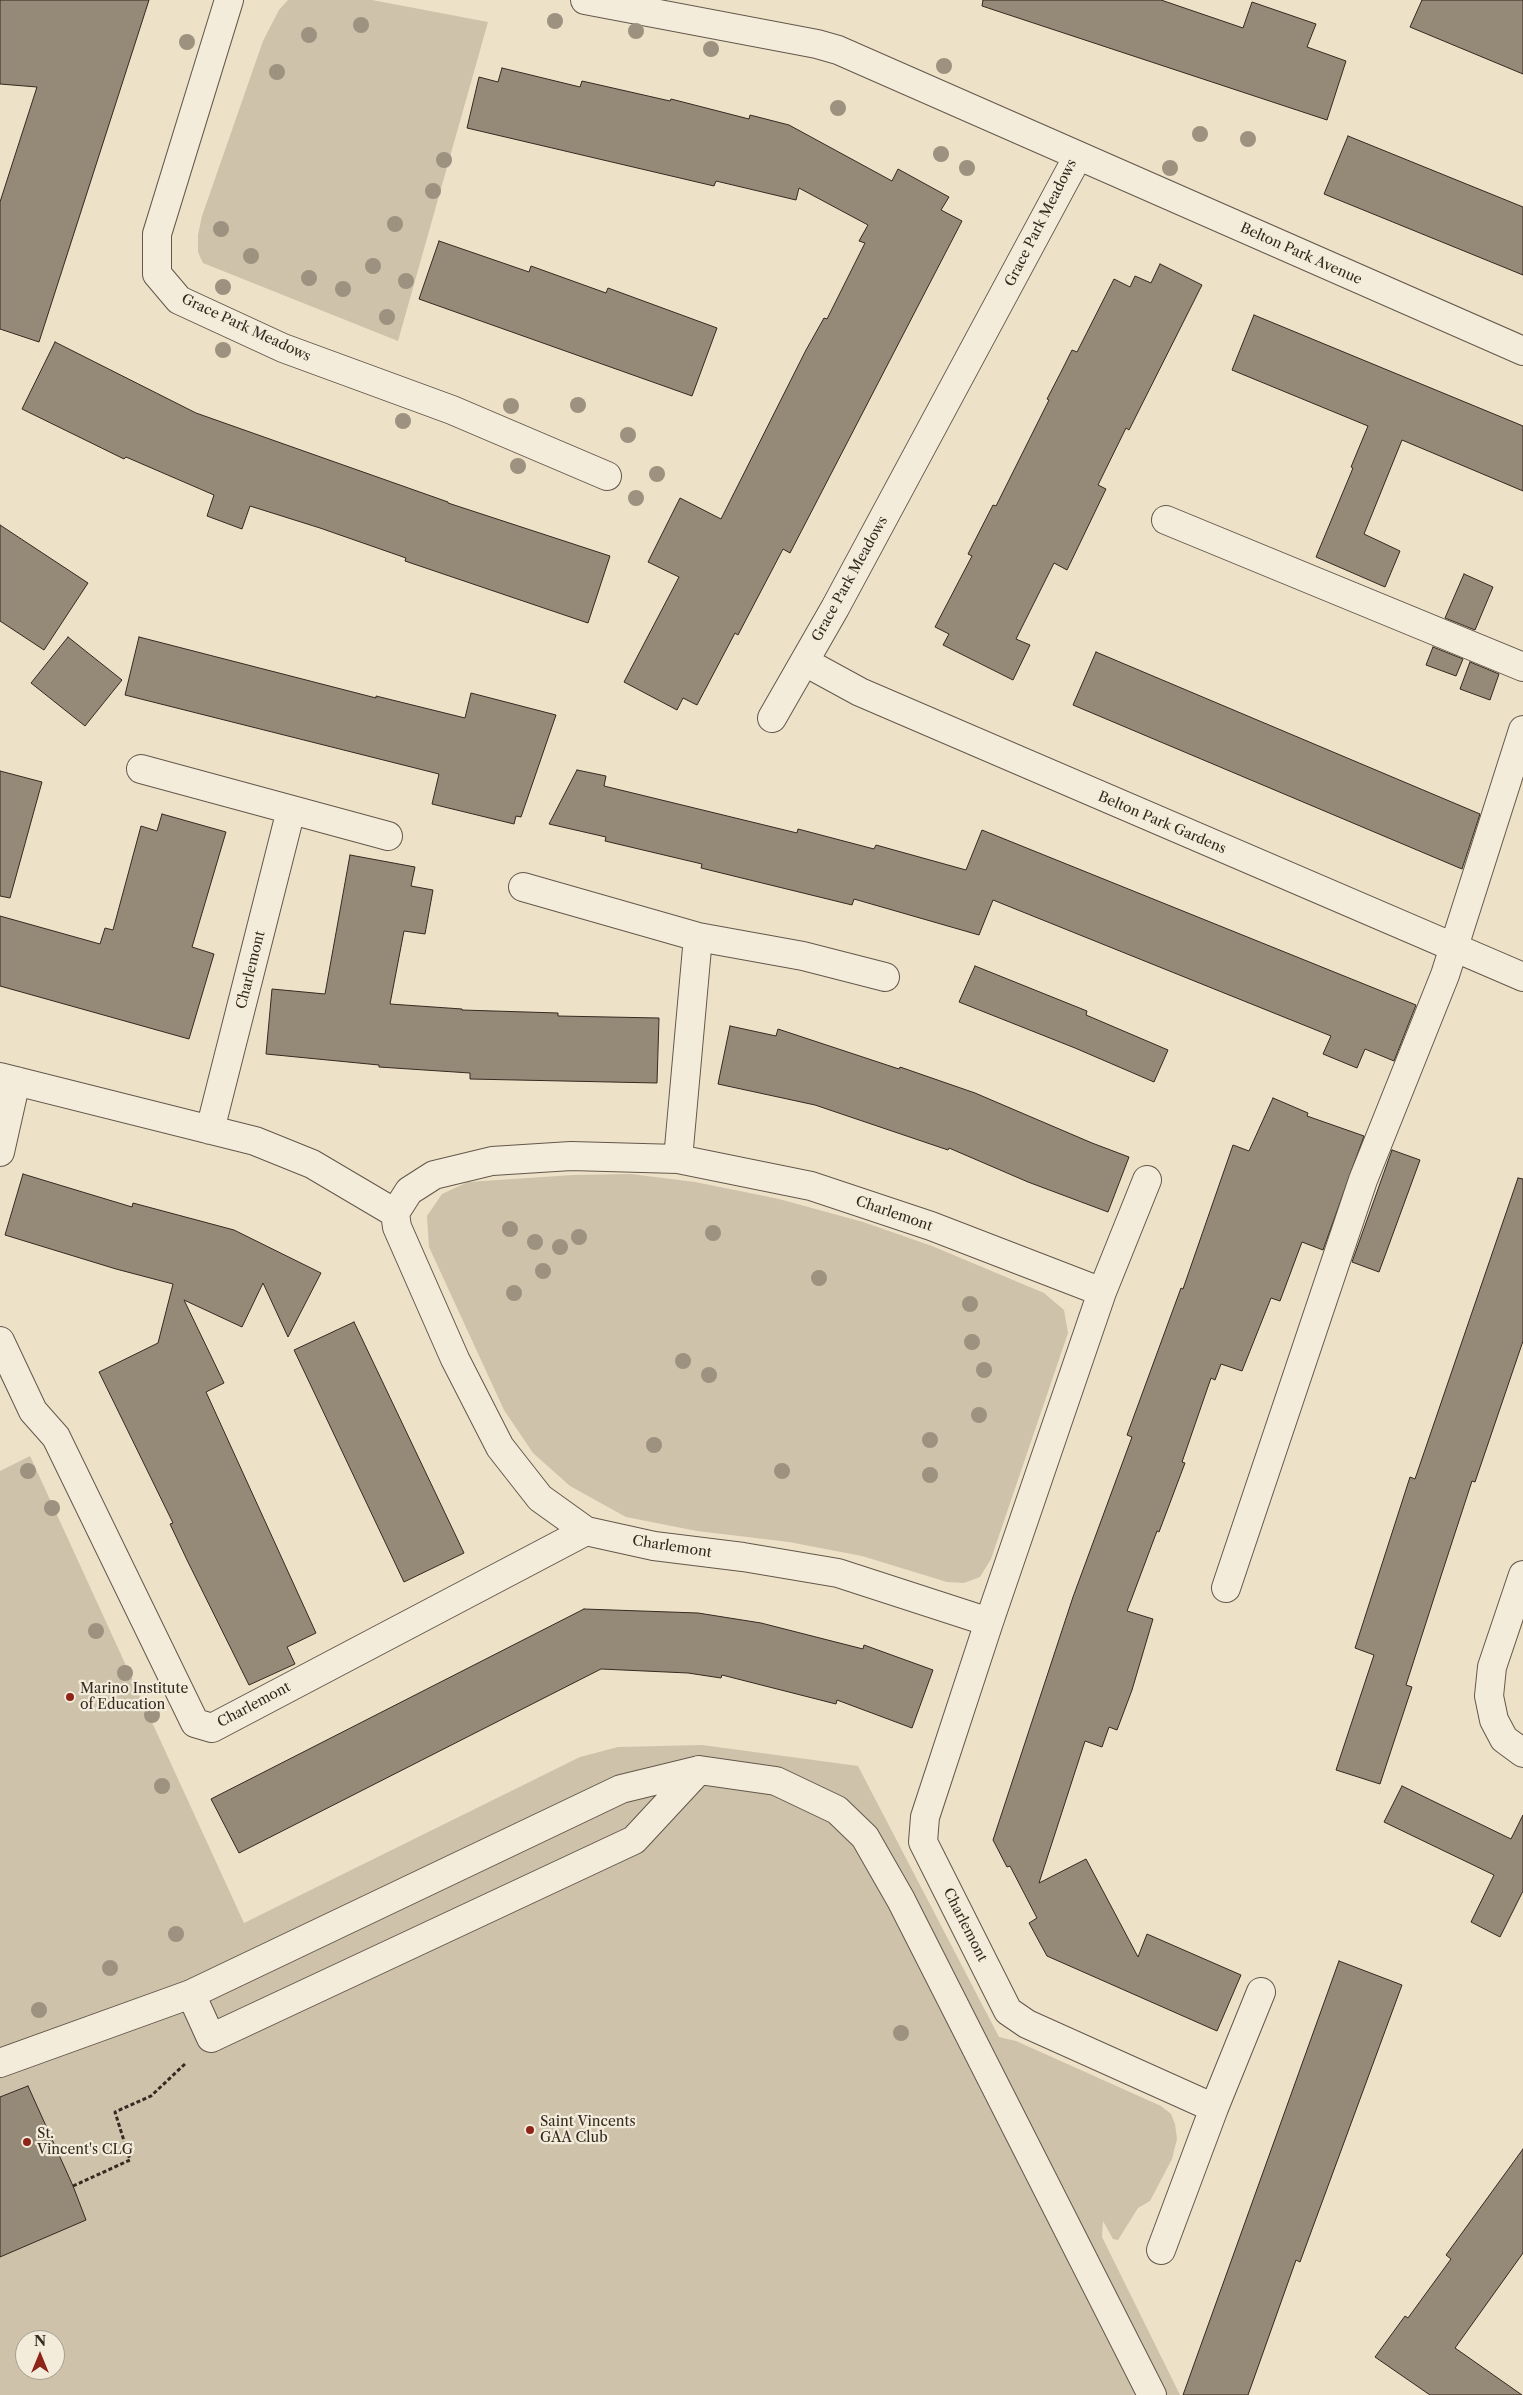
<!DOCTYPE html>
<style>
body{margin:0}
#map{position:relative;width:1523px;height:2395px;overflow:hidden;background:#ede1c8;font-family:"Libre Caslon Text",serif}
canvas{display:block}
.north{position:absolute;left:15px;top:2330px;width:50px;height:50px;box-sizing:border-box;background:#f3ecdb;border:1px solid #a79e90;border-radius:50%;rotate:0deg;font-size:14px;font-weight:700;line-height:20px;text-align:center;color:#362920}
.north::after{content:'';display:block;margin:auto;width:18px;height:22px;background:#8f2418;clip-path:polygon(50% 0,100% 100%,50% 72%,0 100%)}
</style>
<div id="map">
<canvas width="1523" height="2395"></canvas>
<div class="north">N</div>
</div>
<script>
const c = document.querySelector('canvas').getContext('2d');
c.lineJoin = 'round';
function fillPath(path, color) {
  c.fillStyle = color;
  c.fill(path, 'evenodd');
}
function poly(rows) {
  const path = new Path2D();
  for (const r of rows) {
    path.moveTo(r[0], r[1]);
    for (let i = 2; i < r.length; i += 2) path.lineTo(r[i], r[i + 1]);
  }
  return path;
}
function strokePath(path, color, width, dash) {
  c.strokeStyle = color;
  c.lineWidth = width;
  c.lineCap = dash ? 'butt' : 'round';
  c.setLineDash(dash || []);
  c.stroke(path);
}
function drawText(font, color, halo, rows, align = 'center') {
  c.font = font + ' "Libre Caslon Text",serif';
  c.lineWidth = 4.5;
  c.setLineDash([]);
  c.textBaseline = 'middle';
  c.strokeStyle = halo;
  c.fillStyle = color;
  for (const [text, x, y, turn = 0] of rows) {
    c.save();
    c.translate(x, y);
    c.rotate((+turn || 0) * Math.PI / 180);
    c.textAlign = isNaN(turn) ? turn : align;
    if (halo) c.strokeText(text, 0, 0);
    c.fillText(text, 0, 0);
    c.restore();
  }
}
const green = poly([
 [288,0,372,0,488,22,398,341,203,263,198,252,198,235,202,216,263,41,279,10],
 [631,1174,695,1182,779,1199,863,1222,932,1246,1044,1293,1064,1310,1068,1333,991,1559,980,1577,964,1583,947,1582,862,1556,789,1542,697,1531,626,1517,570,1486,533,1453,504,1410,429,1247,427,1216,442,1194,468,1182,573,1175],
 [30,1456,244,1923,580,1757,618,1747,702,1745,858,1766,999,2037,1016,2041,1161,2106,1171,2114,1175,2124,1177,2139,1172,2159,1150,2201,1138,2208,1118,2240,1113,2239,1103,2221,1102,2237,1180,2395,0,2395,0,1471],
 [25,2340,55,2340,55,2370,25,2370]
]);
const building = poly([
 [0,0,149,0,39,342,0,329,0,202,37,87,0,84,0,0],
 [983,0,1161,0,1243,28,1252,2,1316,24,1307,47,1346,61,1327,120,982,6,983,0],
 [1422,0,1523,0,1523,74,1410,27,1422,0],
 [502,68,580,87,582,81,670,101,671,99,749,119,750,115,789,125,892,181,898,169,949,197,941,210,962,221,790,553,783,549,738,635,735,633,697,705,683,698,677,710,624,682,679,577,648,562,680,498,721,519,806,350,824,318,827,319,865,243,859,241,868,225,799,188,796,200,716,181,714,186,467,128,479,77,498,82,502,68],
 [1348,136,1523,207,1523,275,1324,194,1348,136],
 [439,241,529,272,531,266,606,293,608,288,717,328,692,396,419,299,439,241],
 [1160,264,1202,285,1129,430,1126,428,1098,485,1106,489,1067,570,1054,563,1016,639,1030,645,1013,680,943,645,949,634,935,627,972,556,968,554,993,505,996,506,1049,400,1047,399,1061,372,1072,350,1077,352,1114,279,1130,287,1135,276,1151,283,1160,264],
 [1254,315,1523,426,1523,491,1402,440,1364,534,1400,551,1385,587,1316,557,1353,468,1351,467,1368,426,1232,370,1254,315],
 [55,342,196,413,448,502,448,503,610,556,588,623,405,561,406,558,320,528,250,506,242,529,207,516,214,495,126,457,124,459,22,409,55,342],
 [0,525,88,583,44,650,0,621,0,525],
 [1464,574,1493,587,1475,630,1445,618,1464,574],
 [68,637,122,680,85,726,31,683,68,637],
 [139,637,376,698,376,696,465,718,471,693,556,715,521,817,516,816,514,824,432,804,439,774,125,695,139,637],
 [1433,647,1463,659,1456,676,1426,665,1433,647],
 [1096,652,1480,814,1462,869,1073,705,1096,652],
 [1470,662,1499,674,1490,700,1460,689,1470,662],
 [577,770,606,776,604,786,797,833,798,829,874,849,876,845,966,870,982,830,1416,1005,1394,1061,1365,1049,1357,1068,1323,1054,1331,1036,993,900,979,935,854,899,852,905,701,868,702,864,605,841,606,837,549,824,577,770],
 [0,771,42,782,10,898,0,896,0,771],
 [162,814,226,832,192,947,214,954,189,1039,0,986,0,916,100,944,105,928,113,930,141,826,157,831,162,814],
 [350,855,415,867,411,886,433,890,425,934,404,931,390,1004,462,1009,462,1010,558,1013,558,1016,659,1018,657,1083,470,1079,470,1073,379,1067,379,1065,266,1054,272,989,325,994,350,855],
 [975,966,1087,1011,1086,1015,1168,1050,1154,1082,1075,1048,959,1002,975,966],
 [730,1026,776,1036,778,1029,899,1069,900,1067,975,1093,1092,1143,1129,1157,1108,1212,1028,1182,949,1148,948,1150,815,1105,718,1084,730,1026],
 [1273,1098,1308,1113,1307,1116,1364,1136,1323,1250,1302,1242,1280,1301,1271,1298,1242,1371,1221,1364,1215,1380,1211,1378,1182,1462,1185,1463,1159,1532,1157,1531,1127,1611,1153,1619,1132,1690,1117,1730,1109,1727,1102,1747,1085,1741,1039,1883,1086,1859,1138,1957,1147,1934,1241,1975,1217,2031,1047,1956,1029,1923,1037,1918,1010,1866,1007,1867,993,1840,1073,1597,1132,1437,1127,1435,1181,1288,1183,1289,1233,1145,1249,1151,1273,1098],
 [1392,1150,1420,1160,1379,1272,1352,1262,1392,1150],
 [23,1174,132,1207,133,1203,234,1230,321,1273,288,1337,263,1283,242,1327,184,1300,224,1383,206,1392,316,1633,287,1647,295,1664,249,1685,187,1560,170,1524,173,1523,99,1372,158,1343,173,1284,116,1269,5,1235,23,1174],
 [1518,1178,1523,1179,1523,1341,1475,1482,1472,1481,1441,1576,1406,1685,1412,1687,1380,1784,1336,1770,1374,1655,1355,1648,1410,1477,1415,1479,1518,1178],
 [354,1322,464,1553,404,1582,294,1350,354,1322],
 [584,1609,698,1613,761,1623,863,1649,864,1645,933,1670,912,1728,837,1700,836,1704,722,1675,721,1678,688,1673,601,1669,239,1853,211,1799,584,1609],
 [1402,1786,1511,1839,1523,1815,1523,1891,1500,1937,1471,1922,1494,1875,1384,1822,1402,1786],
 [1339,1961,1402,1985,1300,2262,1296,2260,1248,2395,1183,2395,1339,1961],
 [28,2086,73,2186,86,2220,0,2257,0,2097,28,2086],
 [1523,2149,1523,2253,1455,2348,1522,2395,1430,2395,1375,2357,1405,2316,1408,2318,1451,2259,1446,2255,1523,2149]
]);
const path = poly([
 [73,2186,130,2160,115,2112,151,2096,186,2063]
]);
const minor = poly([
 [229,0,157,234,157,274,179,300,283,348,452,410,607,476],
 [585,0,817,44,838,50,1523,351],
 [1166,520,1523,667],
 [805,662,860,692,1523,977],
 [772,718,835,608,1078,156],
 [141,769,388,836],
 [523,887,698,937,803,956,885,977],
 [0,1077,255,1141,312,1164,395,1213],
 [210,1130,291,810],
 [0,1152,16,1081],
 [678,1159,698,937],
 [1147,1180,1102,1292,989,1622,925,1817,923,1842,1008,2011,1027,2024,1214,2108],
 [0,1341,33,1411,56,1437,195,1723,212,1728,586,1531],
 [1523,1575,1492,1667,1489,1696,1494,1720,1504,1739,1523,1753],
 [1226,1588,1363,1180,1445,975,1523,730],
 [989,1622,838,1573,743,1557,654,1546,586,1531,540,1498,500,1447,455,1359,397,1227,395,1213,409,1191,434,1175,492,1161,571,1156,678,1159,811,1186,931,1226,1102,1292],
 [191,1994,211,2038,634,1840,699,1770],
 [0,2063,191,1994,621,1789,699,1770,776,1781,837,1810,865,1837,901,1900,1152,2395],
 [1161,2250,1214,2108,1261,1992]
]);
const trees = [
 [555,21],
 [361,25],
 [636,31],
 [309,35],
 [187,42],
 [711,49],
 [944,66],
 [277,72],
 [838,108],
 [1200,134],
 [1248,139],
 [941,154],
 [444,160],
 [967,168],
 [1170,168],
 [433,191],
 [395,224],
 [221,229],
 [251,256],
 [373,266],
 [309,278],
 [406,281],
 [223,287],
 [343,289],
 [387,317],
 [223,350],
 [578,405],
 [511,406],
 [403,421],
 [628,435],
 [518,466],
 [657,474],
 [636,498],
 [510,1229],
 [713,1233],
 [579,1237],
 [535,1242],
 [560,1247],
 [543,1271],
 [819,1278],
 [514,1293],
 [970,1304],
 [972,1342],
 [683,1361],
 [984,1370],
 [709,1375],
 [979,1415],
 [930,1440],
 [654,1445],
 [28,1471],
 [782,1471],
 [930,1475],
 [52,1508],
 [96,1631],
 [125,1673],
 [152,1715],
 [162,1786],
 [176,1934],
 [110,1968],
 [39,2010],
 [901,2033]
];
const markers = [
 [70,1697,5,"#8f2418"],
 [530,2130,5,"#8f2418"],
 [27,2142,5,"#8f2418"]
];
const streetNames = [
 ["Grace Park Meadows",1041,223,-63],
 ["Belton Park Avenue",1301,254,24],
 ["Grace Park Meadows",246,328,25],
 ["Grace Park Meadows",850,579,-61],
 ["Belton Park Gardens",1162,823,23],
 ["Charlemont",251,970,-76],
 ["Charlemont",894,1214,19],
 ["Charlemont",672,1547,9],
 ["Charlemont",254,1705,-28],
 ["Charlemont",965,1925,63]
];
const poiNames = [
 ["Marino Institute",80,1689],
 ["of Education",80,1705],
 ["Saint Vincents",540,2122],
 ["GAA Club",540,2138],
 ["St.",37,2134],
 ["Vincent's CLG",37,2150]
];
fillPath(green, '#cec2ab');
fillPath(building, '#958977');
strokePath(building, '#362920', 1);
strokePath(minor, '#64574a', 30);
strokePath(path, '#362920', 3, [4, 2.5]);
strokePath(minor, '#f3ecdb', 28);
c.fillStyle = '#9d917f';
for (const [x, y] of trees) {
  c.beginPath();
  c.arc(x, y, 8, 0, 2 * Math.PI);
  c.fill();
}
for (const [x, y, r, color] of markers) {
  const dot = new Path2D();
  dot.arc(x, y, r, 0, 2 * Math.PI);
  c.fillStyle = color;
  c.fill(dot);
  strokePath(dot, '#f3ecdb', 2);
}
drawText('14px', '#362920', '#f3ecdb', streetNames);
drawText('14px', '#362920', '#f3ecdb', poiNames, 'left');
</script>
